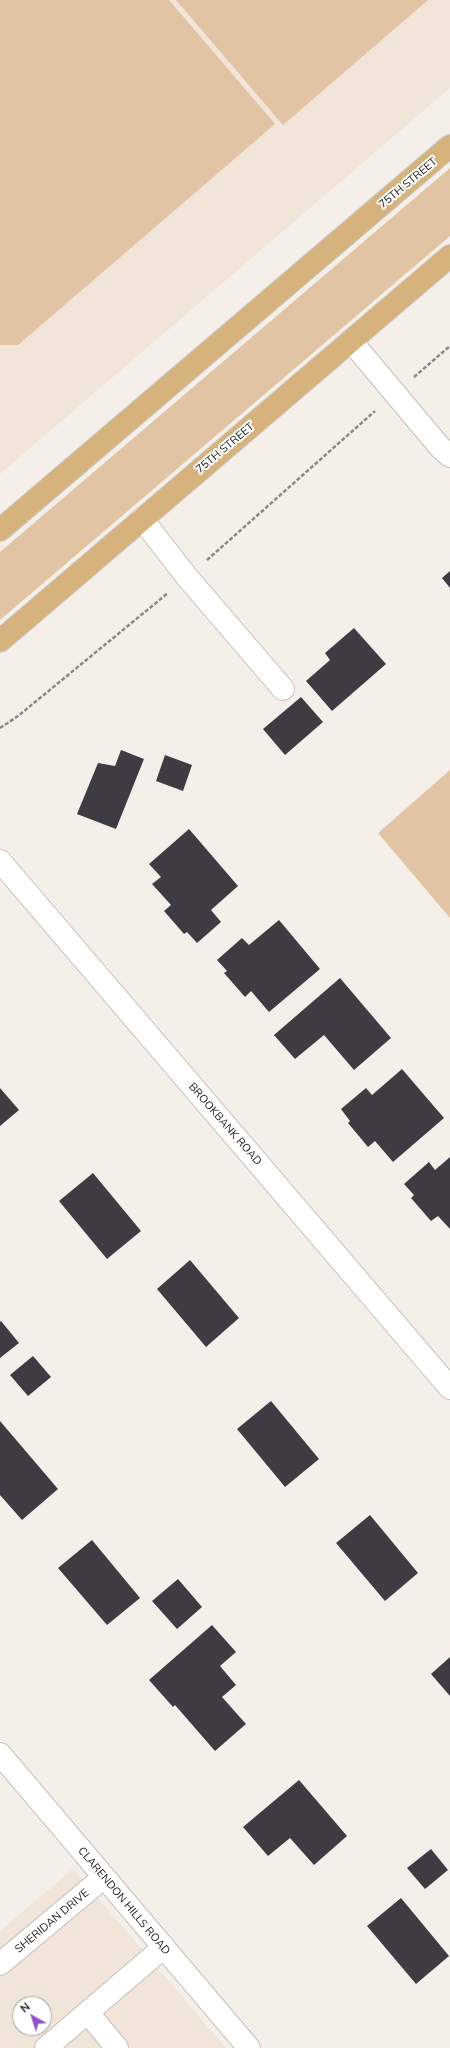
<!DOCTYPE html>
<style>
body{margin:0}
#map{position:relative;width:450px;height:2048px;overflow:hidden;background:#f5efe9;font-family:Mulish,sans-serif}
canvas{display:block}
.north{position:absolute;left:12px;top:1996px;width:40px;height:40px;box-sizing:border-box;background:#fff;border:1px solid #a3a3a2;border-radius:50%;rotate:321deg;font-size:11px;font-weight:700;line-height:16px;text-align:center;color:#1a1816}
.north::after{content:'';display:block;margin:auto;width:14px;height:18px;background:#8f52c8;clip-path:polygon(50% 0,100% 100%,50% 72%,0 100%)}
</style>
<div id="map">
<canvas width="450" height="2048"></canvas>
<div class="north">N</div>
</div>
<script>
const c = document.querySelector('canvas').getContext('2d');
c.lineJoin = 'round';
function fillPath(path, color) {
  c.fillStyle = color;
  c.fill(path, 'evenodd');
}
function poly(rows) {
  const path = new Path2D();
  for (const r of rows) {
    path.moveTo(r[0], r[1]);
    for (let i = 2; i < r.length; i += 2) path.lineTo(r[i], r[i + 1]);
  }
  return path;
}
function strokePath(path, color, width, dash) {
  c.strokeStyle = color;
  c.lineWidth = width;
  c.lineCap = dash ? 'butt' : 'round';
  c.setLineDash(dash || []);
  c.stroke(path);
}
function drawText(font, color, halo, rows, align = 'center') {
  c.font = font + ' Mulish,sans-serif';
  c.lineWidth = 4;
  c.setLineDash([]);
  c.textBaseline = 'middle';
  c.strokeStyle = halo;
  c.fillStyle = color;
  for (const [text, x, y, turn = 0] of rows) {
    c.save();
    c.translate(x, y);
    c.rotate((+turn || 0) * Math.PI / 180);
    c.textAlign = isNaN(turn) ? turn : align;
    if (halo) c.strokeText(text, 0, 0);
    c.fillText(text, 0, 0);
    c.restore();
  }
}
const built = poly([
 [0,0,450,0,450,88,0,474],
 [73,1869,226,2048,0,2048,0,1931],
 [20,2004,44,2004,44,2028,20,2028]
]);
const green = poly([
 [0,0,169,0,275,124,18,345,0,345],
 [176,0,428,0,283,125],
 [450,168,450,236,0,620,0,552],
 [450,770,450,918,378,833]
]);
const building = poly([
 [450,571,450,588,442,578],
 [354,628,386,664,332,711,306,681,330,660,325,653],
 [301,697,323,722,285,755,263,729],
 [121,750,144,759,116,829,77,814,98,763,115,766],
 [165,755,192,765,183,791,156,781],
 [189,829,238,886,211,910,221,922,197,943,187,932,184,934,164,911,171,905,152,884,161,877,149,864],
 [279,920,320,969,269,1012,251,991,245,997,224,973,227,971,217,960,242,938,249,945],
 [340,978,391,1038,354,1070,324,1035,295,1059,274,1035],
 [402,1069,444,1118,393,1162,375,1141,368,1147,348,1123,350,1121,341,1109,366,1088,372,1095],
 [0,1088,19,1110,0,1126],
 [450,1157,450,1229,438,1216,431,1221,411,1198,414,1195,404,1184,429,1162,435,1170],
 [93,1173,141,1231,107,1259,59,1201],
 [190,1260,239,1318,206,1347,157,1289],
 [1,1321,19,1343,0,1358,0,1322],
 [33,1356,51,1377,28,1396,10,1375],
 [271,1401,319,1459,285,1487,237,1429],
 [0,1421,58,1489,22,1520,0,1495],
 [370,1515,418,1573,385,1601,336,1543],
 [92,1540,140,1598,107,1625,58,1568],
 [178,1579,202,1607,177,1629,152,1601],
 [212,1625,236,1652,220,1666,236,1685,222,1697,246,1724,215,1751,175,1705,173,1707,149,1680],
 [450,1657,450,1696,431,1674],
 [299,1780,347,1836,314,1865,290,1838,268,1856,243,1827],
 [431,1849,448,1870,425,1889,407,1868],
 [401,1898,449,1956,416,1984,367,1926]
]);
const path = poly([
 [414,377,450,346],
 [207,560,375,411],
 [0,728,18,716,168,593]
]);
const minor = poly([
 [351,341,439,446,450,456],
 [142,519,187,577,283,689],
 [0,861,450,1388],
 [0,1754,249,2048],
 [0,1964,104,1877],
 [88,2013,117,2048],
 [46,2048,164,1947]
]);
const major = poly([
 [0,530,450,146],
 [0,641,450,256]
]);
const streetNames = [
 ["75TH STREET",408,183,-40],
 ["75TH STREET",225,448,-40],
 ["BROOKBANK ROAD",225,1124,49],
 ["CLARENDON HILLS ROAD",124,1901,50],
 ["SHERIDAN DRIVE",52,1921,-40]
];
fillPath(built, '#f0e5d8');
fillPath(green, '#e0c4a4');
fillPath(building, '#3e3c42');
strokePath(minor, '#c5bfb9', 24);
strokePath(major, '#cdcccc', 24);
strokePath(path, '#8b8783', 2.5, [4, 2]);
strokePath(minor, '#fff', 22);
strokePath(major, '#d6b27d', 22);
drawText('11px', '#1a1816', '#fff', streetNames);
</script>
